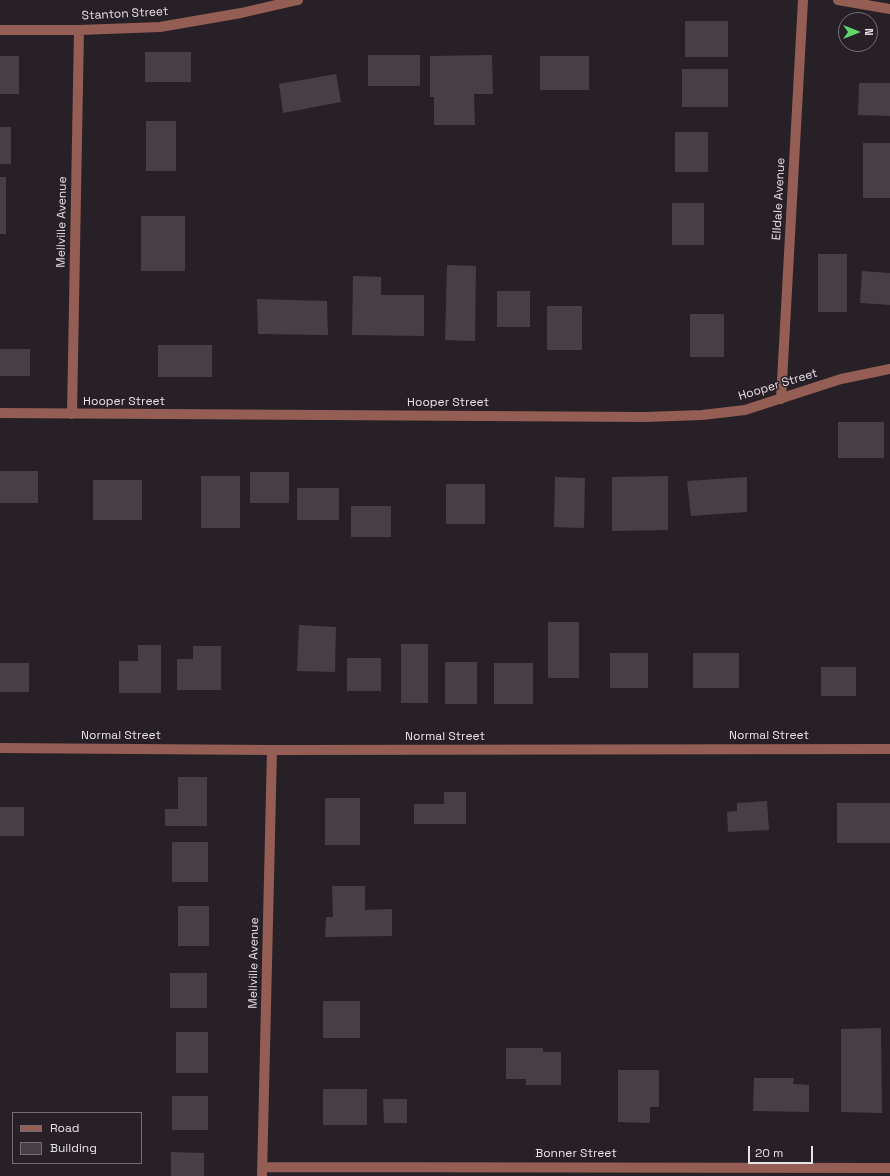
<!DOCTYPE html>
<style>
body{margin:0}
#map{position:relative;width:890px;height:1176px;overflow:hidden;background:#272027;font-family:"Space Grotesk",sans-serif}
canvas{display:block}
.legend{position:absolute;left:12px;top:1112px;width:130px;height:52px;box-sizing:border-box;background:#272027;border:1px solid #746e73;margin:0;padding:5px 7px;list-style:none;font-size:12px;color:#e7e2e6}
.legend li{display:flex;align-items:center;gap:8px;height:20px}
.legend b{width:20px;border:1px solid #746e73}
.north{position:absolute;left:838px;top:12px;width:40px;height:40px;box-sizing:border-box;background:#272027;border:1px solid #746e73;border-radius:50%;rotate:90deg;font-size:11px;font-weight:700;line-height:16px;text-align:center;color:#e7e2e6}
.north::after{content:'';display:block;margin:auto;width:14px;height:18px;background:#62d469;clip-path:polygon(50% 0,100% 100%,50% 72%,0 100%)}
.scale{position:absolute;left:748px;top:1146px;width:65px;height:18px;box-sizing:border-box;border:2px solid #e7e2e6;border-top:0;padding-left:5px;font-size:12px;line-height:14px;white-space:nowrap;color:#e7e2e6;-webkit-text-stroke:3px #272027;paint-order:stroke}
</style>
<div id="map">
<canvas width="890" height="1176"></canvas>
<ul class="legend">
<li><b style="height:5px;background:#955e55"></b>Road</li>
<li><b style="height:11px;background:#473f46"></b>Building</li>
</ul>
<div class="north">N</div>
<div class="scale">20 m</div>
</div>
<script>
const c = document.querySelector('canvas').getContext('2d');
c.lineJoin = 'round';
function fillPath(path, color) {
  c.fillStyle = color;
  c.fill(path, 'evenodd');
}
function poly(rows) {
  const path = new Path2D();
  for (const r of rows) {
    path.moveTo(r[0], r[1]);
    for (let i = 2; i < r.length; i += 2) path.lineTo(r[i], r[i + 1]);
  }
  return path;
}
function strokePath(path, color, width, dash) {
  c.strokeStyle = color;
  c.lineWidth = width;
  c.lineCap = dash ? 'butt' : 'round';
  c.setLineDash(dash || []);
  c.stroke(path);
}
function drawText(font, color, halo, rows, align = 'center') {
  c.font = font + ' "Space Grotesk",sans-serif';
  c.lineWidth = 3;
  c.setLineDash([]);
  c.textBaseline = 'middle';
  c.strokeStyle = halo;
  c.fillStyle = color;
  for (const [text, x, y, turn = 0] of rows) {
    c.save();
    c.translate(x, y);
    c.rotate((+turn || 0) * Math.PI / 180);
    c.textAlign = isNaN(turn) ? turn : align;
    if (halo) c.strokeText(text, 0, 0);
    c.fillText(text, 0, 0);
    c.restore();
  }
}
const building = poly([
 [685,21,728,21,728,57,685,57],
 [145,52,191,52,191,82,145,82],
 [368,55,420,55,420,86,368,86],
 [492,55,493,94,474,94,475,125,434,125,434,97,430,97,430,56],
 [0,56,19,56,19,94,0,94],
 [540,56,589,56,589,90,540,90],
 [682,69,728,69,728,107,682,107],
 [336,74,341,102,283,113,279,84],
 [859,83,890,83,890,116,858,115],
 [146,121,176,121,176,171,146,171],
 [0,127,11,127,11,164,0,164],
 [675,132,708,132,708,172,675,172],
 [863,143,890,143,890,198,863,198],
 [0,177,6,177,6,234,0,234],
 [672,203,704,203,704,245,672,245],
 [141,216,185,216,185,271,141,271],
 [818,254,847,254,847,312,818,312],
 [447,265,476,266,475,341,445,340],
 [862,271,890,273,890,305,860,303],
 [353,276,381,277,381,295,424,295,424,336,352,335],
 [497,291,530,291,530,327,497,327],
 [257,299,327,301,328,335,258,334],
 [547,306,582,306,582,350,547,350],
 [690,314,724,314,724,357,690,357],
 [158,345,212,345,212,377,158,377],
 [0,349,30,349,30,376,0,376],
 [838,422,884,422,884,458,838,458],
 [0,471,38,471,38,503,0,503],
 [250,472,289,472,289,503,250,503],
 [201,476,240,476,240,528,201,528],
 [668,476,668,530,612,531,612,477],
 [555,477,585,478,584,528,554,527],
 [747,477,747,512,691,516,687,481],
 [93,480,142,480,142,520,93,520],
 [446,484,485,484,485,524,446,524],
 [297,488,339,488,339,520,297,520],
 [351,506,391,506,391,537,351,537],
 [548,622,579,622,579,678,548,678],
 [299,625,336,627,335,672,297,671],
 [401,644,428,644,428,703,401,703],
 [138,645,161,645,161,693,119,693,119,661,138,661],
 [193,646,221,646,221,690,177,690,177,659,193,659],
 [610,653,648,653,648,688,610,688],
 [693,653,739,653,739,688,693,688],
 [347,658,381,658,381,691,347,691],
 [445,662,477,662,477,704,445,704],
 [0,663,29,663,29,692,0,692],
 [494,663,533,663,533,704,494,704],
 [821,667,856,667,856,696,821,696],
 [178,777,207,777,207,826,165,826,165,809,178,809],
 [444,792,466,792,466,824,414,824,414,804,444,804],
 [325,798,360,798,360,845,325,845],
 [767,801,769,830,728,832,727,812,737,811,737,803],
 [837,803,890,803,890,843,837,843],
 [0,807,24,807,24,836,0,836],
 [172,842,208,842,208,882,172,882],
 [332,886,365,886,365,910,392,909,392,936,325,937,326,917,333,917],
 [178,906,209,906,209,946,178,946],
 [170,973,207,973,207,1008,170,1008],
 [323,1001,360,1001,360,1038,323,1038],
 [881,1028,882,1113,841,1112,841,1029],
 [176,1032,208,1032,208,1073,176,1073],
 [506,1048,543,1048,543,1052,561,1052,561,1085,526,1085,526,1079,506,1079],
 [618,1070,659,1070,659,1107,650,1107,650,1123,618,1122],
 [754,1078,794,1078,793,1084,809,1085,809,1112,753,1111],
 [323,1089,367,1089,367,1125,323,1125],
 [172,1096,208,1096,208,1130,172,1130],
 [383,1099,407,1099,407,1123,384,1123],
 [171,1152,204,1153,204,1176,171,1176]
]);
const minor = poly([
 [838,0,890,9],
 [0,30,79,30,160,27,241,13,298,0],
 [781,399,803,0],
 [0,413,645,417,702,415,745,410,841,379,890,369],
 [72,414,79,30],
 [0,748,272,750,890,749],
 [263,1167,890,1168],
 [262,1176,272,750]
]);
const streetNames = [
 ["Stanton Street",125,14,-3],
 ["Elldale Avenue",779,199,-87],
 ["Mellville Avenue",62,222,-89],
 ["Hooper Street",778,385,-17],
 ["Hooper Street",124,402],
 ["Hooper Street",448,403],
 ["Normal Street",121,736],
 ["Normal Street",769,736],
 ["Normal Street",445,737],
 ["Mellville Avenue",254,963,-89],
 ["Bonner Street",576,1154]
];
fillPath(building, '#473f46');
strokePath(minor, '#955e55', 10);
drawText('12px', '#e7e2e6', '#272027', streetNames);
</script>
